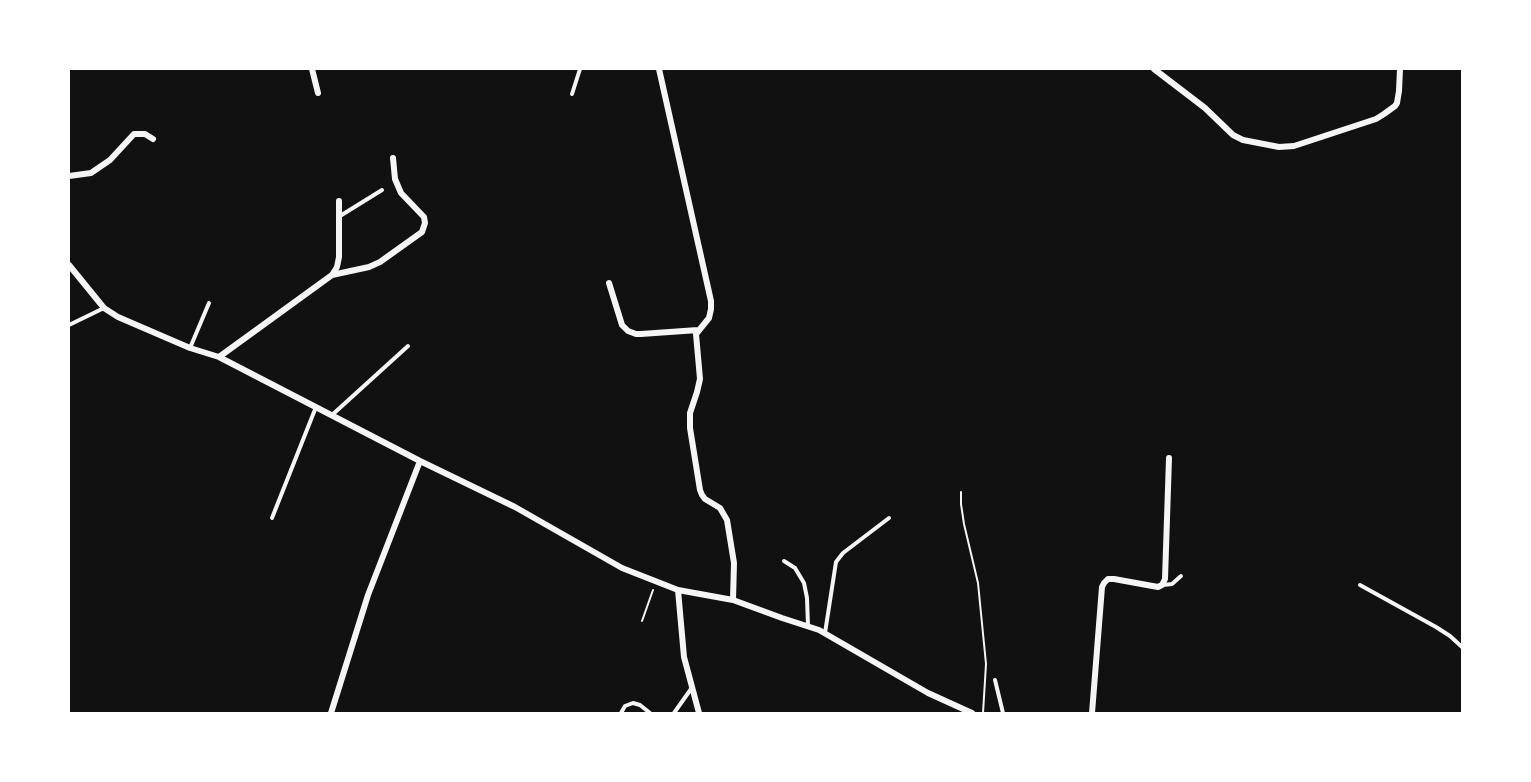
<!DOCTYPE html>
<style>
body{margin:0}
#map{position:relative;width:1531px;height:782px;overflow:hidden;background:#111;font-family:Quicksand,sans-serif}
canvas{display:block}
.frame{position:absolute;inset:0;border:70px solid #fff;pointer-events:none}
</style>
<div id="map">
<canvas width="1531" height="782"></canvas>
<div class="frame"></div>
</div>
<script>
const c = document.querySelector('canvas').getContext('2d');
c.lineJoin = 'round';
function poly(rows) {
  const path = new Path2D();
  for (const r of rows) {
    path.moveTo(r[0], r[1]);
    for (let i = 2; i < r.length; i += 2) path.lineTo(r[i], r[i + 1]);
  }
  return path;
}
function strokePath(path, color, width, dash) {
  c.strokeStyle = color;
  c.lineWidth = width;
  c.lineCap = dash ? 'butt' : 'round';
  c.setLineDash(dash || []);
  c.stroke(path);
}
const path = poly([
 [961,492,961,504,964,524,978,583,986,664,983,713],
 [642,621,653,590]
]);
const service = poly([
 [572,94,580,69],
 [340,216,382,190],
 [69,325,104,308],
 [190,348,209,303],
 [332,415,408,346],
 [272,518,316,407],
 [784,561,795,568,804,583,807,598,808,626],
 [1163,585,1172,584,1181,576],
 [1360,585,1436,627,1450,636,1462,647],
 [825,633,836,562,843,553,889,518],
 [995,680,1003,713],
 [621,713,625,706,633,703,640,705,650,713],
 [674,713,691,689]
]);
const minor = poly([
 [312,69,318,93],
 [659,69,711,301,711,309,709,318,696,334,700,379,697,392,690,413,690,428,700,490,702,495,705,499,720,508,727,520,734,563,733,600],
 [1154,69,1205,108,1233,135,1243,140,1279,147,1294,146,1376,119,1384,114,1395,106,1397,103,1399,91,1400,69],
 [69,176,91,173,110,160,134,134,145,134,153,139],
 [69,265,104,308,118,317,190,348,219,357,420,461,515,507,622,568,678,590,733,600,782,618,819,630,928,693,972,713],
 [332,275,369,267,380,262,422,232,425,223,424,217,401,193,395,179,393,158],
 [609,283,622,325,628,331,636,334,641,334,698,330],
 [219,357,332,275,337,267,339,257,339,201],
 [678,590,684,657,699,713],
 [331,713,368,595,420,461],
 [1092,713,1102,587,1104,583,1108,579,1114,579,1158,587,1162,585,1165,579,1169,458]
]);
strokePath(path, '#f5f5f5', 2);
strokePath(service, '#f5f5f5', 4);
strokePath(minor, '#f5f5f5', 6);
</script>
